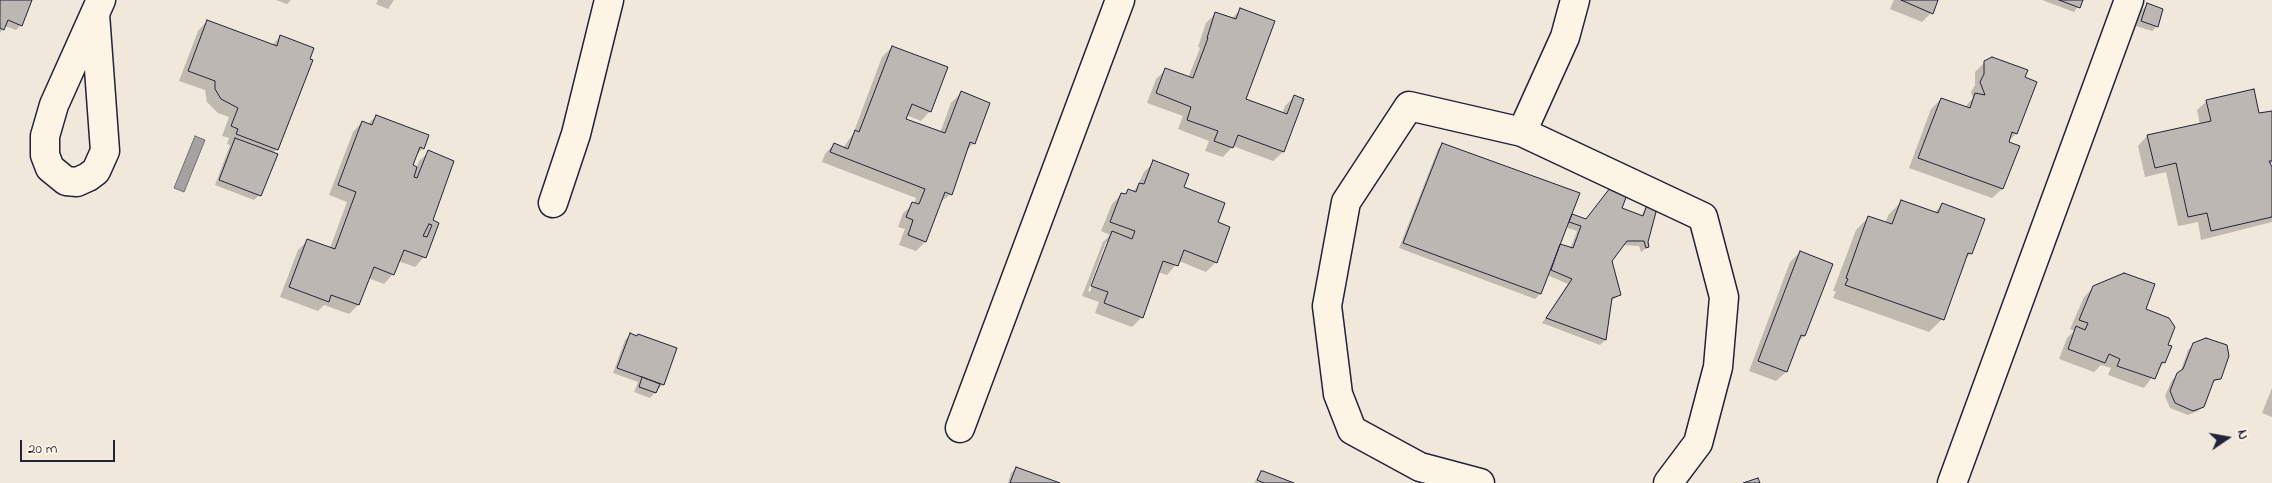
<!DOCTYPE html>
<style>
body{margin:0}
#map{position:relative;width:2272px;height:483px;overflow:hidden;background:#efe8db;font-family:"Indie Flower",sans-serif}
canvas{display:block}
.north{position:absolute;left:2202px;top:413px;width:50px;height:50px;-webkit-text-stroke:4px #fcf5e5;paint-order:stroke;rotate:78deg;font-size:14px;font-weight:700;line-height:20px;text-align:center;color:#22223b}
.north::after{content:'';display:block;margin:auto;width:18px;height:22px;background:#22223b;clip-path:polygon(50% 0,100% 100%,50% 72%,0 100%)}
.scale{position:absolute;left:20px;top:440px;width:95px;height:22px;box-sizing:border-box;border:2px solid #22223b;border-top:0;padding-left:6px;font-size:15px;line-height:18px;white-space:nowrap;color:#22223b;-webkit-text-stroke:4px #fcf5e5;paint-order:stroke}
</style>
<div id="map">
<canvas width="2272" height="483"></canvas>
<div class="north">N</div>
<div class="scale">20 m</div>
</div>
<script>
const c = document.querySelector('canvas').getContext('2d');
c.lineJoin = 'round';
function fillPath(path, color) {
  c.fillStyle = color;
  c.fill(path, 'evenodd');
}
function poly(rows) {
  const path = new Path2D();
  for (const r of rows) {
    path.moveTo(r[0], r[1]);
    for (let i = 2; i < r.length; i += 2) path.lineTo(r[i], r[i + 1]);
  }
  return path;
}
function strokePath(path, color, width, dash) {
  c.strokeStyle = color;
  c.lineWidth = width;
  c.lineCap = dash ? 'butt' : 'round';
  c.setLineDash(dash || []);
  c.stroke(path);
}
const water = poly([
 [195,136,205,140,184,192,174,188,195,136]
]);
const shadow = poly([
 [0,0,31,0,21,25,16,30,5,26,0,33],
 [276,0,291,0,287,4],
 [378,0,394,0,388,9,376,4],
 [1894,0,1937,0,1931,13,1922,22,1890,9],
 [2042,0,2082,0,2074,12],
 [2147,5,2157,26,2152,31,2136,26,2142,10],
 [1240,10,1244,99,1282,114,1285,106,1294,97,1283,152,1273,161,1233,146,1223,157,1205,151,1209,141,1178,129,1183,116,1147,103,1156,79,1166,70,1188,78,1200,48,1198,47,1206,23,1216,13,1231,19],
 [207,21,271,46,281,36,277,149,273,153,259,195,254,200,215,185,230,145,227,144,229,138,222,136,229,117,218,113,207,102,205,90,179,81,198,31],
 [892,47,930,111,921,121,906,115,904,120,940,133,951,103,961,93,974,143,966,151,951,194,939,203,925,242,916,251,899,245,905,229,898,227,903,213,914,204,916,198,822,162,825,154,834,144,843,148,853,134,882,57],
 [1985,62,2035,82,2016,134,2007,142,2019,147,2002,189,1992,198,1909,168,1931,109,1941,99,1965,107,1973,98,1971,92,1975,85,1975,72],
 [2207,101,2258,114,2272,112,2272,163,2269,166,2272,168,2272,222,2201,240,2198,222,2178,226,2166,172,2145,177,2138,146,2147,136,2200,125,2197,110],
 [376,116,423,148,415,157,411,166,416,168,419,161,429,152,431,221,437,223,424,257,415,267,398,261,393,274,384,284,368,278,358,305,349,314,324,305,318,311,280,297,298,250,308,240,330,248,347,202,329,195,353,132,362,122,368,124],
 [1443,144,1570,215,1585,220,1620,209,1641,216,1648,203,1653,206,1655,212,1647,242,1648,247,1641,252,1639,246,1622,245,1611,260,1620,295,1611,301,1605,340,1600,345,1542,323,1568,284,1547,275,1540,294,1535,299,1399,248,1438,149],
 [1565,227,1577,231,1570,249,1558,245],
 [1154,162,1217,223,1216,262,1206,272,1179,261,1167,275,1158,272,1142,317,1132,327,1095,313,1099,302,1082,296,1103,242,1110,235,1101,231,1112,204,1122,194,1124,195,1129,190,1132,192,1137,187,1144,172],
 [1106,242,1109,242,1090,292,1088,291],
 [1902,201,1934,213,1943,204,1971,253,1965,259,1942,319,1929,332,1833,298,1836,291,1833,291,1856,230,1869,217,1885,223,1889,214],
 [1800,252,1804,336,1797,343,1786,372,1776,381,1749,371,1790,262],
 [2094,287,2144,309,2164,362,2144,388,2108,375,2111,368,2101,365,2094,372,2059,359,2067,338,2074,331,2070,329,2084,297],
 [630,335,663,384,650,398,634,392,638,382,613,373,625,340],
 [2194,344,2220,378,2211,384,2203,406,2198,411,2188,415,2170,408,2165,396,2172,380,2180,373,2188,350],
 [2272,388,2272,417,2262,413],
 [1016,468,1056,483,1008,483,1011,473],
 [1261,472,1290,483,1254,483]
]);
const building = poly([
 [0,0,32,0,22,26,8,20,4,30,0,28,0,0],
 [1901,0,1938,0,1933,14,1901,0],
 [2059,0,2083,0,2080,8,2059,0],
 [2147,3,2163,9,2158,27,2141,21,2147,3],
 [1240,8,1275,21,1246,99,1287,114,1294,95,1304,99,1284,152,1238,135,1233,148,1214,141,1218,131,1187,120,1191,107,1156,93,1165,68,1193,78,1208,38,1207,38,1215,12,1236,19,1240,8],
 [207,20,277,46,280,35,314,48,310,59,313,60,278,150,236,134,238,129,231,126,238,108,221,99,215,89,215,81,188,71,207,20],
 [892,46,948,67,931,112,912,104,906,119,945,133,961,91,990,103,975,144,970,142,952,195,945,192,926,242,908,235,913,220,906,217,912,202,919,204,925,189,830,152,834,143,848,149,855,130,859,132,892,46],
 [1992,57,2028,70,2025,77,2037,82,2017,134,2012,132,2009,142,2020,146,2003,189,1918,158,1941,98,1970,108,1975,93,1985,95,1980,82,1984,74,1984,61,1992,57],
 [2254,89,2259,113,2272,111,2272,161,2269,161,2272,167,2272,217,2211,231,2207,213,2188,217,2176,163,2155,168,2147,135,2211,121,2206,100,2254,89],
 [376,115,429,135,424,149,420,147,413,165,417,167,414,177,417,178,428,150,454,161,433,220,439,223,426,258,404,250,394,275,374,267,359,305,331,295,329,302,289,287,307,239,335,249,356,192,338,185,362,121,372,125,376,115],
 [429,224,432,225,427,237,423,236,429,224],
 [235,138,278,154,261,196,219,180,235,138],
 [1442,143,1580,193,1541,294,1403,243,1442,143],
 [1153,160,1189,174,1184,187,1225,203,1218,222,1230,227,1217,263,1184,250,1178,266,1163,261,1143,318,1104,303,1108,292,1091,286,1112,231,1132,239,1135,231,1110,222,1121,193,1126,194,1128,189,1136,192,1139,183,1144,184,1153,160],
 [1610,188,1627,195,1622,208,1643,216,1648,202,1656,212,1648,242,1649,247,1646,248,1644,241,1627,241,1612,261,1621,295,1612,298,1606,340,1546,318,1572,279,1551,270,1560,244,1573,248,1581,226,1569,222,1572,214,1586,219,1610,188],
 [1901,200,1938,213,1942,203,1985,219,1972,254,1968,253,1944,320,1845,285,1848,279,1846,278,1868,216,1892,224,1901,200],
 [1800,251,1833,264,1805,336,1801,335,1787,372,1758,361,1800,251],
 [2124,273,2155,284,2146,309,2169,318,2175,327,2168,345,2172,346,2165,363,2162,362,2155,379,2117,366,2120,359,2109,354,2105,363,2068,349,2076,326,2085,330,2088,323,2079,320,2093,286,2124,273],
 [630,333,637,336,638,334,677,348,664,385,617,368,630,333],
 [2206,338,2227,345,2229,356,2221,379,2214,380,2204,407,2193,411,2175,403,2170,391,2177,373,2183,369,2193,343,2206,338],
 [642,377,660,384,656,393,639,387,642,377],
 [1016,467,1060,483,1010,483,1016,467],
 [1261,471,1263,471,1294,483,1264,483,1257,480,1261,471],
 [1758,478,1760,483,1743,483,1758,478]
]);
const minor = poly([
 [95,14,105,151,96,171,88,177,77,182,66,181,50,168,45,155,45,136,54,105,101,0],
 [1522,132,1565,37,1575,0],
 [553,203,576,134,609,0],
 [960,428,1120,0],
 [1480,483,1420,467,1352,430,1338,394,1327,306,1346,202,1409,106,1522,132,1703,217,1724,297,1718,367,1698,443,1668,483],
 [1952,483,2129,0]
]);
fillPath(water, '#a6a2a2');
strokePath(water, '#716f79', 1);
fillPath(shadow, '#0003');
fillPath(building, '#bcb7b3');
strokePath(building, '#22223b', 1);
strokePath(minor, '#22223b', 31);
strokePath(minor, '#fcf5e5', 28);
</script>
